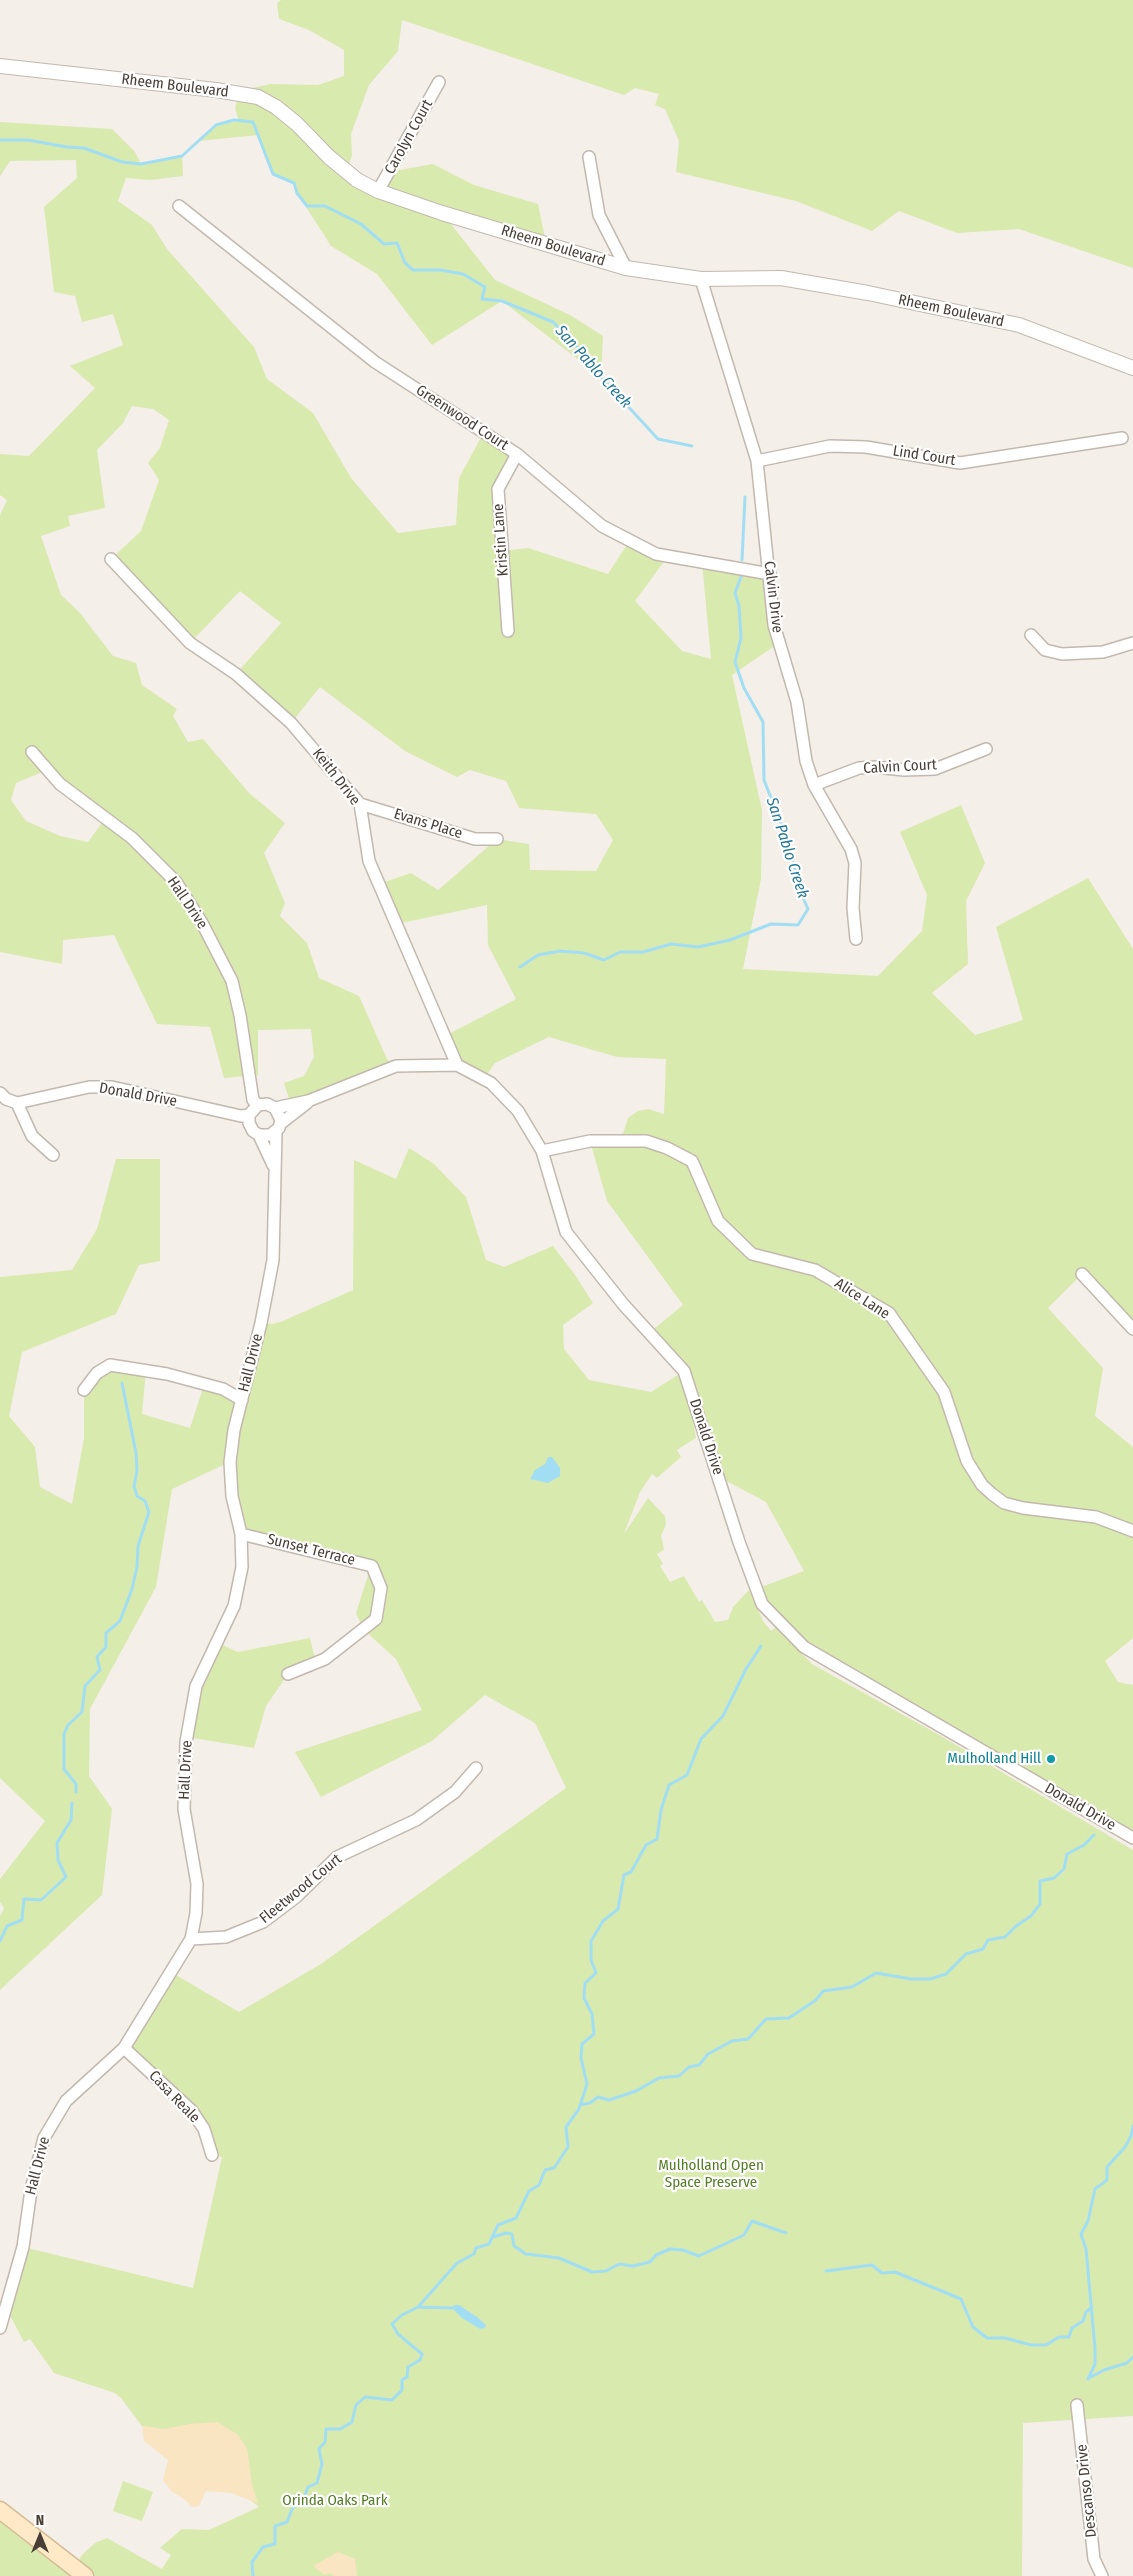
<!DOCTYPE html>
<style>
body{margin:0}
#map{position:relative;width:1133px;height:2576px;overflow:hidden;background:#f4efe8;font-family:"Fira Sans Condensed",sans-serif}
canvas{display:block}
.north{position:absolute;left:15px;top:2511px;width:50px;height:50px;-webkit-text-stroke:4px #fff;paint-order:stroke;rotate:0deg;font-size:14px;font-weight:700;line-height:20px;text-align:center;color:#483e36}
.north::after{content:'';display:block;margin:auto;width:18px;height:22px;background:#483e36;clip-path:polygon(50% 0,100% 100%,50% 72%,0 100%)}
</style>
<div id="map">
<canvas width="1133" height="2576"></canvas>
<div class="north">N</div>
</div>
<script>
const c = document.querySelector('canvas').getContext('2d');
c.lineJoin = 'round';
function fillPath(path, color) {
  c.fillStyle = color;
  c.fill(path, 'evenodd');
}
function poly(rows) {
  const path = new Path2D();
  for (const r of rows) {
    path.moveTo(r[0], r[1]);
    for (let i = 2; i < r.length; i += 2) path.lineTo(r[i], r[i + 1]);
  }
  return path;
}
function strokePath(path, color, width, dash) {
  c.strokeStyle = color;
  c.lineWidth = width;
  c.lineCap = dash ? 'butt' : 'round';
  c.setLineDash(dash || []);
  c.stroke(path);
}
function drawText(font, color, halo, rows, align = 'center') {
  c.font = font + ' "Fira Sans Condensed",sans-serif';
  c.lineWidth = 4.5;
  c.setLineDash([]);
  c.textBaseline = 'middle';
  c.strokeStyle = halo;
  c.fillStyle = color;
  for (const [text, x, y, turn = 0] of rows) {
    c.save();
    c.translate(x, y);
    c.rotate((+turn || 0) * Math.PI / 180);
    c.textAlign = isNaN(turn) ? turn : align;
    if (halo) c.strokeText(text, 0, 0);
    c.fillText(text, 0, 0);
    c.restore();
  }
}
const green = poly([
 [281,0,1133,0,1133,268,1019,229,957,233,899,211,872,231,796,201,676,172,679,141,665,109,655,105,659,94,635,88,624,95,402,20,398,51,369,85,351,134,352,156,346,171,378,191,389,172,433,164,474,185,538,204,546,243,443,214,495,280,570,315,603,336,601,377,502,301,432,345,377,274,331,246,297,193,294,183,273,174,265,158,259,135,198,141,216,125,239,121,235,108,237,101,252,88,271,84,318,85,344,76,344,50,309,30,279,19,277,3],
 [0,122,112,129,135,152,141,164,182,156,183,176,150,180,126,178,118,201,152,225,167,249,254,347,267,379,313,413,351,478,398,533,456,525,459,478,484,432,517,454,498,490,502,551,528,548,608,574,630,540,668,556,635,601,682,651,711,659,702,562,770,574,779,643,732,675,762,810,761,879,743,969,878,976,922,931,927,895,900,832,961,805,985,863,966,901,968,964,932,993,975,1035,1023,1020,996,927,1088,878,1133,949,1133,1329,1082,1274,1048,1308,1103,1368,1095,1416,1133,1447,1133,1638,1105,1661,1118,1682,1133,1685,1133,1838,804,1647,756,1589,804,1571,766,1502,719,1477,685,1376,696,1438,677,1450,681,1457,657,1478,652,1474,640,1492,624,1534,648,1498,665,1516,666,1525,661,1535,664,1550,657,1554,663,1564,660,1566,670,1582,684,1576,699,1602,702,1600,715,1622,728,1620,733,1607,749,1590,763,1621,771,1631,776,1627,812,1664,941,1736,1133,1850,1133,2416,1023,2423,1022,2576,0,2576,0,2510,74,2567,82,2555,95,2543,107,2538,162,2569,171,2555,160,2548,182,2529,209,2530,259,2507,160,2429,142,2426,121,2398,115,2393,54,2373,30,2339,24,2342,5,2306,23,2247,193,2288,222,2157,212,2155,204,2129,124,2048,169,1971,239,2012,321,1964,566,1788,535,1723,485,1695,432,1741,321,1797,295,1752,422,1710,396,1659,363,1629,356,1613,371,1566,241,1534,230,1462,172,1489,156,1587,90,1709,89,1776,112,1809,102,1895,0,1990,0,1916,4,1908,0,1902,0,1879,45,1821,0,1778,0,1277,72,1270,97,1229,116,1159,160,1159,160,1261,139,1265,116,1314,22,1352,9,1416,35,1447,40,1487,72,1504,84,1438,84,1390,110,1365,146,1370,142,1414,190,1428,204,1385,242,1400,261,1323,272,1324,283,1321,353,1290,354,1160,396,1179,409,1148,434,1164,466,1197,486,1260,504,1267,553,1246,575,1275,593,1303,563,1325,564,1349,589,1380,651,1392,684,1371,649,1333,683,1305,607,1201,590,1141,621,1140,628,1118,638,1111,648,1109,664,1114,666,1059,617,1057,549,1037,495,1063,484,1079,457,1065,445,1036,516,999,488,945,487,905,396,924,379,884,411,873,438,890,497,839,529,844,530,870,596,871,613,840,596,814,519,808,506,781,470,770,457,777,405,751,320,687,291,723,236,674,281,623,240,591,190,643,111,559,141,531,159,480,148,463,160,448,169,420,153,409,132,406,123,423,97,450,105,508,68,516,70,526,41,536,61,595,80,613,113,656,136,663,142,685,177,709,173,716,188,742,203,739,249,793,285,823,264,853,285,903,280,916,307,943,319,978,359,996,387,1059,396,1066,291,1105,284,1083,304,1076,314,1057,311,1029,258,1030,258,1075,224,1078,210,1027,157,1024,114,935,63,940,62,964,0,952,0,515,7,500,0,495,0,454,29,456,95,388,70,366,123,345,113,314,82,322,75,296,54,292,44,207,77,178,76,160,10,161,0,176],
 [47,770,105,819,88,842,60,836,26,821,11,800,16,783],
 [310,1638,316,1663,288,1674,266,1706,254,1748,187,1737,196,1686,216,1642,238,1652],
 [123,2481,153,2492,142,2521,113,2511]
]);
const sand = poly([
 [217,2422,237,2434,247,2448,252,2485,258,2503,230,2493,206,2491,199,2506,192,2507,184,2499,171,2491,163,2480,168,2460,144,2441,142,2426,164,2429,190,2424],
 [338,2552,355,2559,357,2576,335,2576,329,2573,325,2575,313,2566]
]);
const water = poly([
 [548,1457,552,1457,560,1468,560,1476,548,1483,530,1479,535,1470,545,1464],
 [454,2305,459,2305,477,2317,486,2325,485,2328,480,2329,462,2318,452,2308]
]);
const stream = poly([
 [0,140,28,140,67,147,84,148,122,162,141,164,182,156,216,125,234,120,253,122,273,174,294,183,297,193,307,206,325,206,361,224,384,244,397,243,405,263,413,270,440,270,463,274,485,287,482,299,502,301,553,322,583,353,601,377,658,439,692,446],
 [742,560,745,497],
 [520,967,538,955,560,951,584,953,604,960,620,952,643,952,671,944,698,947,730,940,771,924,798,925,808,909,800,891,789,844,764,780,763,722,744,688,735,662,741,638,739,606,735,593,741,577],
 [76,1792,76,1784,64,1769,64,1734,68,1725,82,1712,85,1686,100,1670,97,1657,106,1647,106,1633,120,1621,132,1589,137,1567,138,1546,149,1512,145,1501,137,1496,134,1486,137,1471,136,1453,122,1383],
 [0,1941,7,1926,22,1920,24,1899,41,1900,66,1877,58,1860,57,1843,71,1820,72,1803],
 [580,2105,590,2103,598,2097,609,2100,636,2091,659,2078,679,2076,689,2067,699,2065,708,2054,732,2041,748,2039,766,2019,789,2018,816,2000,823,1991,852,1987,876,1973,911,1979,930,1979,946,1974,966,1954,983,1949,988,1940,1005,1937,1016,1926,1031,1916,1040,1904,1040,1881,1054,1878,1064,1869,1067,1854,1084,1845,1094,1835],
 [493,2237,506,2233,512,2234,514,2246,526,2254,559,2258,592,2272,606,2271,619,2264,633,2266,650,2262,656,2255,670,2249,683,2250,699,2256,744,2235,752,2221,786,2233],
 [826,2271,872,2265,882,2273,895,2272,961,2299,973,2327,987,2338,1005,2338,1031,2345,1046,2345,1059,2337,1069,2337,1072,2328,1083,2321,1086,2312,1092,2307],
 [418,2307,452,2308],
 [1089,2378,1104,2370,1127,2363,1133,2357],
 [1088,2379,1095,2364,1095,2348,1086,2249,1081,2234,1088,2221,1095,2189,1107,2180,1107,2167,1125,2147,1131,2136,1133,2126],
 [253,2576,252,2562,263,2547,275,2544,275,2526,287,2522,292,2509,305,2495,308,2487,317,2483,322,2464,319,2449,325,2442,326,2429,340,2429,352,2422,356,2405,365,2397,392,2400,402,2390,402,2380,407,2377,408,2367,420,2360,422,2354,398,2334,392,2324,402,2315,418,2307,457,2263,474,2254,476,2248,489,2244,498,2225,516,2218,529,2191,539,2185,545,2170,554,2168,568,2147,566,2127,579,2109,587,2084,581,2058,582,2044,594,2034,592,2014,584,1998,585,1983,596,1973,591,1960,591,1941,603,1921,618,1909,624,1875,631,1872,646,1845,657,1839,661,1810,669,1785,687,1775,701,1739,723,1716,746,1669,761,1646]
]);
const minor = poly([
 [589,157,599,215,626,268],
 [378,191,439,82],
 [179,206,375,362,517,454,602,526,656,554,770,574],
 [701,279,757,461,774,625,797,702,806,761,814,785,851,849,855,863,853,908,856,939],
 [757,461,830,446,866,447,960,463,1122,438],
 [111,559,190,643,236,674,291,723,360,804,369,861,457,1065],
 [508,631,498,489,517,454],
 [1031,635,1045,650,1062,654,1103,652,1133,643],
 [32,752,60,784,132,838,176,882,202,923,232,981,240,1015,253,1100,258,1105],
 [814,785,859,768,875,767,904,770,935,769,986,749],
 [360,804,475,839,497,839],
 [0,1093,6,1099,17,1103,89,1087,112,1087,241,1116,249,1115],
 [17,1103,32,1136,53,1155],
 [275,1108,308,1101,396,1066,457,1065,491,1083,518,1111,542,1151,566,1232,623,1304,684,1371,739,1542,762,1604,804,1647,1133,1838],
 [280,1124,307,1103],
 [259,1135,270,1135,279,1128,281,1120,275,1108,267,1104,258,1105,249,1115,249,1123,253,1131,259,1135,273,1165],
 [542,1151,590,1141,646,1141,667,1148,692,1161,718,1221,752,1254,815,1270,889,1313,944,1392,967,1461,982,1485,992,1494,1004,1503,1023,1508,1096,1517,1133,1531],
 [1082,1274,1133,1329],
 [84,1390,97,1373,110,1365,167,1374,223,1389,242,1400],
 [241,1534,372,1566,381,1588,376,1619,325,1659,288,1674],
 [191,1939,226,1937,263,1922,296,1897,337,1857,416,1820,455,1792,476,1768],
 [124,2048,192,2111,204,2129,212,2155],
 [0,2328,23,2247,31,2190,44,2138,66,2101,124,2048,191,1939,196,1913,197,1884,184,1809,186,1742,196,1686,234,1606,242,1567,241,1534,232,1496,230,1462,234,1430,261,1323,273,1260,276,1132],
 [1077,2405,1094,2559,1102,2576]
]);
const tertiary = poly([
 [0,66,216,90,258,97,276,107,297,124,329,157,357,180,378,191,442,213,626,268,701,279,781,278,868,293,1019,325,1133,368]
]);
const secondary = poly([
 [0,2510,85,2576]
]);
const markers = [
 [1051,1759,5,"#0f9aa8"]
];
const streetNames = [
 ["Rheem Boulevard",175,86,7],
 ["Carolyn Court",409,137,-61],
 ["Rheem Boulevard",553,246,17],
 ["Rheem Boulevard",951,311,12],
 ["Greenwood Court",462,418,33],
 ["Lind Court",924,456,9],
 ["Kristin Lane",501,540,-94],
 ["Calvin Drive",773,597,83],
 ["Calvin Court",900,767,-3],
 ["Keith Drive",336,777,52],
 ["Evans Place",428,824,17],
 ["Hall Drive",187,903,56],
 ["Donald Drive",138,1095,10],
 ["Alice Lane",862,1299,33],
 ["Hall Drive",251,1363,-76],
 ["Donald Drive",706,1437,72],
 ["Sunset Terrace",311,1550,14],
 ["Hall Drive",186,1770,-87],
 ["Donald Drive",1080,1807,30],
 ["Fleetwood Court",301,1889,-39],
 ["Casa Reale",174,2097,46],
 ["Hall Drive",38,2166,-76],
 ["Descanso Drive",1087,2491,-96]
];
const cultureNames = [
 ["Mulholland Hill",1041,1759]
];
const parkNames = [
 ["Mulholland Open",711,2166],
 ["Space Preserve",711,2183],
 ["Orinda Oaks Park",335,2501]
];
const waterNames = [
 ["San Pablo Creek",593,367,48],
 ["San Pablo Creek",787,848,72]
];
fillPath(green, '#d9eaaf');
fillPath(sand, '#fae5c2');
fillPath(water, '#a2def3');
strokePath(stream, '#a2def3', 3);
strokePath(minor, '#c3b8ad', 14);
strokePath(tertiary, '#c3b8ad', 16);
strokePath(secondary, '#d6bb96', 19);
strokePath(minor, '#fff', 11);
strokePath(tertiary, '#fff', 14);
strokePath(secondary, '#ffe9c7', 16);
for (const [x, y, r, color] of markers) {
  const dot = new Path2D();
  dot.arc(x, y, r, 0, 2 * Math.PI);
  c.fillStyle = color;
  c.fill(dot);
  strokePath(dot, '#fff', 2);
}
drawText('15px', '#483e36', '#fff', streetNames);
drawText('15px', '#0d838f', '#fff', cultureNames, 'right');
drawText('15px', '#547d26', '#fff', parkNames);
drawText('italic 16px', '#257997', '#fff', waterNames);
</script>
